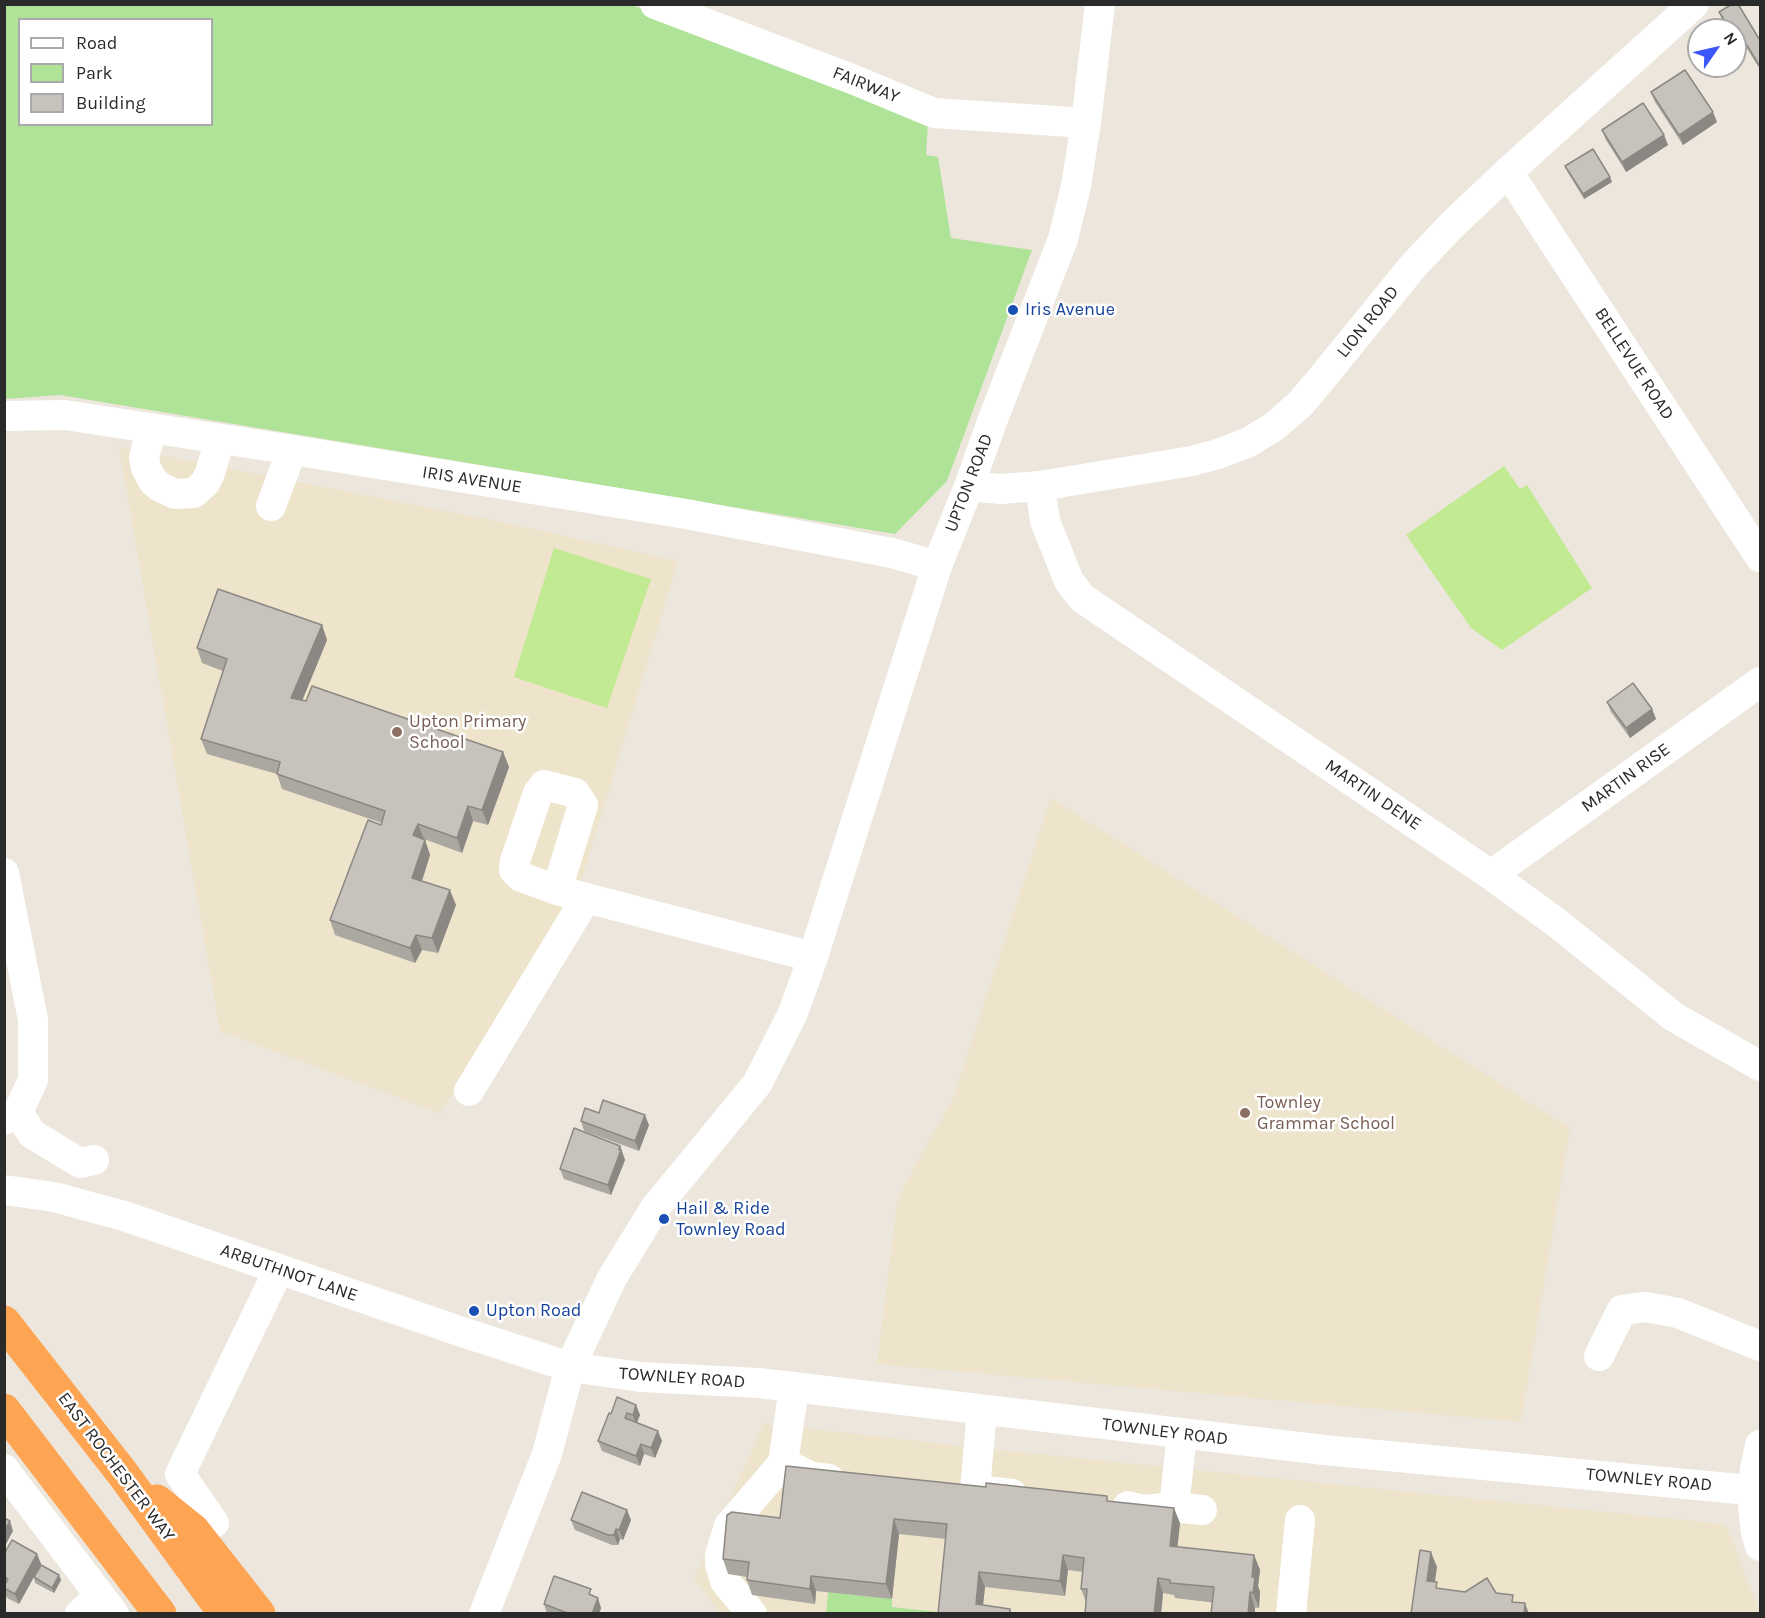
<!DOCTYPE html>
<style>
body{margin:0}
#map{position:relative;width:1765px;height:1618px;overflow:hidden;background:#ece6dc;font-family:Karla,sans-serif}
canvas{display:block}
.frame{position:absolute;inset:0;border:6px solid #2a2a2a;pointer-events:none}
.legend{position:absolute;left:18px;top:18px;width:195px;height:108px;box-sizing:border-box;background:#fff;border:2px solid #aaa;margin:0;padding:8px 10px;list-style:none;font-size:18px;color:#2a2a2a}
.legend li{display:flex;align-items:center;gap:12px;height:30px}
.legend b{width:30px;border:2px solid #aaa}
.north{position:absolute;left:1687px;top:18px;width:60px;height:60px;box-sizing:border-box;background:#fff;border:2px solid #aaa;border-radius:50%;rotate:56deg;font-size:16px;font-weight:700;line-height:24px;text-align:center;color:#2a2a2a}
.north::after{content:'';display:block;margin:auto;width:21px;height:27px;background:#3b56fa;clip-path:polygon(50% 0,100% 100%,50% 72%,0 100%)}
</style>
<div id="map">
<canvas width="1765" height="1618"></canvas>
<div class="frame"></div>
<ul class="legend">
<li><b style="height:8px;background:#fff"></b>Road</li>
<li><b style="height:16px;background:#aee398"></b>Park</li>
<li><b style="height:16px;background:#c7c2bb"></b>Building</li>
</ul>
<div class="north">N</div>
</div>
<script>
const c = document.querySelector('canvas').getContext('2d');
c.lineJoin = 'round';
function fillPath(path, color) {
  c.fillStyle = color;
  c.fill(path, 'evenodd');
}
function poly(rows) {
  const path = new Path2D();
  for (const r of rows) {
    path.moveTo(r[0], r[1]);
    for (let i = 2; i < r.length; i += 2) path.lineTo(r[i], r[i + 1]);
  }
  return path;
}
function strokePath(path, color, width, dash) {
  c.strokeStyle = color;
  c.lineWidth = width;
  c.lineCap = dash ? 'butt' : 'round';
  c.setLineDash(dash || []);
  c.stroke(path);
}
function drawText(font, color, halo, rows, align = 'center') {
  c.font = font + ' Karla,sans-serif';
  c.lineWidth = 5;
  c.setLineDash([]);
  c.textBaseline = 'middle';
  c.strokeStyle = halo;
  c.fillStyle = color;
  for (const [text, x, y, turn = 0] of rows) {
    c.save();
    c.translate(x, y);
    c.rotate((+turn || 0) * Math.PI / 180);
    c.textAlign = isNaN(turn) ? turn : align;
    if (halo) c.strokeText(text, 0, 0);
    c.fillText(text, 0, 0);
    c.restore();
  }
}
const education = poly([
 [119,447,497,521,678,561,575,902,440,1113,220,1031],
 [1051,798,1570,1128,1521,1422,877,1364,898,1197,953,1098],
 [764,1423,769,1424,776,1435,793,1438,804,1428,970,1447,1723,1524,1728,1529,1760,1613,721,1614,694,1579]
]);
const green = poly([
 [5,5,632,5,928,121,926,155,938,157,951,238,1032,250,947,481,895,534,60,395,5,399],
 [20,20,212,20,212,124,20,124],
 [828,1592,892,1599,892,1607,938,1612,938,1614,826,1614]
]);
const pitch = poly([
 [1504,466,1520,489,1527,485,1592,588,1502,650,1471,628,1406,535],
 [554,548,651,579,607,708,514,677]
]);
const minor = poly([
 [655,4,852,79,934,113,1086,123],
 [1508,172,1760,557],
 [4,416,65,415,274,447,686,514,892,553,937,566],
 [152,428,144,457,146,468,153,481,160,487,175,494,194,493,205,483,210,473,220,439],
 [969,486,1001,489,1040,486,1192,461,1218,454,1249,442,1275,426,1301,403,1322,378,1414,265,1453,224,1508,172,1694,4],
 [1040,486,1045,521,1069,581,1082,598,1491,875,1557,923,1674,1017,1760,1066],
 [271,506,292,450],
 [4,873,33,1020,33,1080,18,1112,4,1120],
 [1491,875,1760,682],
 [557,890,583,805,575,793,544,785,538,793,515,861,514,870,521,877,557,890,586,898,813,957],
 [469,1091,586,898],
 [18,1112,32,1134,80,1163,94,1160],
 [4,1190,54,1197,124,1216,462,1332,570,1367,641,1377,759,1383,1324,1450,1760,1491],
 [1599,1356,1622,1310,1646,1307,1678,1313,1760,1346],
 [794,1388,783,1463,812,1477,829,1479],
 [982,1410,975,1490,1012,1494],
 [1760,1445,1755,1469,1753,1507,1756,1533,1760,1546],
 [4,1469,114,1614],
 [1128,1506,1144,1510,1174,1507,1202,1510],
 [1174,1507,1182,1434],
 [214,1523,180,1474,279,1269],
 [80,1614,100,1595],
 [484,1614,547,1454,570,1367,612,1278,655,1208,757,1084,793,1013,813,957,937,566,969,486,993,419,1063,239,1076,186,1086,123,1100,4],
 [752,1614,725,1581,720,1564,720,1555,729,1526,783,1463],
 [1291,1614,1300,1520]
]);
const highway = poly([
 [4,1322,123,1474,225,1614],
 [4,1410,160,1614],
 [157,1501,193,1530,259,1614]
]);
const wall = poly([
 [1719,12,1761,42,1761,71,1746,47,1740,50,1735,41,1735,30,1728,30,1723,22],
 [1651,92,1717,122,1683,145,1655,102],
 [1602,130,1664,135,1668,145,1626,172,1606,140],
 [1565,166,1612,182,1584,199,1567,171],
 [322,625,327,640,302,701,503,752,509,767,488,825,473,821,462,853,424,839,425,840,430,855,422,881,456,905,438,953,422,950,415,963,335,935,330,920,382,823,282,789,277,774,207,754,201,739,223,671,202,663,197,648],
 [1607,702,1652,709,1656,719,1630,738,1611,712],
 [599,1113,649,1125,639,1151,584,1131,581,1121],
 [620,1146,625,1160,611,1195,564,1179,560,1169],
 [636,1405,640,1415,637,1422,662,1441,655,1458,644,1454,640,1466,602,1451,598,1441,611,1414],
 [1109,1502,1180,1523,1177,1547,1254,1555,1260,1570,1258,1586,1260,1592,1259,1608,1175,1598,1174,1595,1163,1593,1161,1614,1085,1614,1086,1602,1081,1589,1083,1572,1068,1570,1065,1596,985,1587,983,1605,1010,1609,1012,1614,938,1614,946,1539,899,1534,892,1599,816,1591,815,1604,752,1595,747,1580,747,1577,728,1574,723,1559,780,1518],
 [571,1520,631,1520,623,1540,620,1539,618,1545,612,1545,575,1530],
 [4,1554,37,1554,41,1564,19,1604,7,1598,4,1591],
 [59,1575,61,1580,54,1593,35,1583,34,1577],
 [593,1596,601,1608,599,1614,547,1614,544,1604]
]);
const shadedWall = poly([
 [1713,112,1717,122,1683,145,1679,135],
 [1664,135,1668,145,1626,172,1622,162],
 [1610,177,1612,182,1584,199,1583,194],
 [322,625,327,640,297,713,291,698],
 [1652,709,1656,719,1630,738,1626,728],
 [503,752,509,767,488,825,482,810],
 [468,806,473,821,462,853,457,838],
 [418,824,424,839,418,850,413,835],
 [425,840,430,855,418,893,412,878],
 [450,890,456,905,438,953,432,938],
 [416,935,422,950,415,963,410,948],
 [645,1115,649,1125,639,1151,635,1141],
 [620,1146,625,1160,611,1195,608,1185],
 [636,1405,640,1415,636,1425,633,1415],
 [658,1431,662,1441,655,1458,651,1448],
 [641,1444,644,1454,640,1466,636,1456],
 [1174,1508,1180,1523,1176,1561,1170,1546],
 [627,1510,631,1520,623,1540,619,1530],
 [894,1519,899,1534,892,1599,886,1584],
 [10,1521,13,1531,4,1548,4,1531],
 [616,1529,620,1539,618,1545,614,1535],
 [1431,1552,1437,1567,1433,1596,1427,1581],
 [37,1554,41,1564,19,1604,15,1594],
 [1063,1555,1068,1570,1065,1596,1060,1581],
 [1254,1555,1260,1570,1258,1586,1260,1592,1259,1608,1253,1593,1252,1577],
 [979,1572,985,1587,982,1614,976,1604],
 [59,1575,61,1580,54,1593,52,1588],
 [811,1576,816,1591,815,1604,810,1589],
 [1158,1578,1163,1593,1161,1614,1154,1614],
 [1250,1592,1255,1608,1255,1614,1248,1614],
 [598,1598,601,1608,599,1614,592,1614],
 [1525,1603,1529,1614,1524,1614]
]);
const building = poly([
 [1732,4,1738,4,1761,42,1761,64,1759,65,1742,37,1737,40,1735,37,1735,30,1731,30,1719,12,1732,4],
 [1685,70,1713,112,1679,135,1651,92,1685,70],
 [1643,103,1664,135,1622,162,1602,130,1643,103],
 [1593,149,1610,177,1583,194,1565,166,1593,149],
 [218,589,322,625,291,698,306,701,312,686,503,752,482,810,468,806,457,838,418,824,413,835,425,840,412,878,450,890,432,938,416,935,410,948,330,920,368,820,381,825,385,811,277,774,280,762,201,739,227,659,197,648,218,589],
 [1633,683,1652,709,1626,728,1607,702,1633,683],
 [603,1100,645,1115,635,1141,581,1121,585,1108,599,1113,603,1100],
 [574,1128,620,1146,619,1150,621,1150,608,1185,560,1169,574,1128],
 [617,1397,636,1405,633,1415,627,1413,625,1418,658,1431,651,1448,641,1444,636,1456,598,1441,609,1413,611,1414,617,1397],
 [786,1466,986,1487,986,1483,1107,1496,1107,1501,1174,1508,1170,1546,1254,1555,1252,1577,1255,1577,1253,1593,1250,1592,1248,1614,1211,1614,1214,1587,1170,1583,1170,1580,1158,1578,1154,1614,1085,1614,1087,1589,1081,1589,1084,1558,1063,1555,1060,1581,979,1572,976,1604,1010,1609,1010,1614,938,1614,947,1524,894,1519,886,1584,811,1576,810,1589,747,1580,749,1562,723,1559,727,1515,732,1512,780,1518,786,1466],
 [582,1492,627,1510,619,1530,616,1529,614,1535,608,1535,571,1520,582,1492],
 [4,1518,10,1521,4,1531,4,1518],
 [12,1540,37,1554,15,1594,4,1588,4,1586,8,1579,4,1576,4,1554,12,1540],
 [1420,1550,1431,1552,1427,1581,1437,1582,1436,1588,1465,1592,1487,1578,1496,1593,1513,1595,1512,1602,1525,1603,1524,1614,1411,1614,1420,1550],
 [41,1565,59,1575,52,1588,34,1577,41,1565],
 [554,1576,591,1589,589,1594,598,1598,592,1614,570,1614,544,1604,554,1576]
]);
const markers = [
 [1013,310,6,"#1a4fb4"],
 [397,732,6,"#8d6e63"],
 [1245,1113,6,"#8d6e63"],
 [664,1219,6,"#1a4fb4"],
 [474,1311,6,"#1a4fb4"]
];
const streetNames = [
 ["FAIRWAY",866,85,22],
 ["LION ROAD",1368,322,-51],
 ["BELLEVUE ROAD",1634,364,57],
 ["IRIS AVENUE",472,480,9],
 ["UPTON ROAD",969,483,-69],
 ["MARTIN RISE",1626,778,-36],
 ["MARTIN DENE",1373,795,34],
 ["ARBUTHNOT LANE",289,1273,19],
 ["TOWNLEY ROAD",682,1378,4],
 ["TOWNLEY ROAD",1165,1432,7],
 ["EAST ROCHESTER WAY",116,1467,53],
 ["TOWNLEY ROAD",1649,1480,5]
];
const transitNames = [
 ["Iris Avenue",1025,310],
 ["Hail & Ride",676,1209],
 ["Townley Road",676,1230],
 ["Upton Road",486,1311]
];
const educationNames = [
 ["Upton Primary",409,722],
 ["School",409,743],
 ["Townley",1257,1103],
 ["Grammar School",1257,1124]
];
fillPath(education, '#eee4cb');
fillPath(green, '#aee398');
fillPath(pitch, '#c2ea93');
strokePath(minor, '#fff', 30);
strokePath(highway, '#fea554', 33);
fillPath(wall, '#aba7a1');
fillPath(shadedWall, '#8b8883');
fillPath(building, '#c7c2bb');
strokePath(building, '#8b8883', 1.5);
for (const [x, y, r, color] of markers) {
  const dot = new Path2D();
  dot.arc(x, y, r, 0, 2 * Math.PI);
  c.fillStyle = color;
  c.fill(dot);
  strokePath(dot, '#fff', 2);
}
drawText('18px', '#2a2a2a', '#fff', streetNames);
drawText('18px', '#164399', '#fff', transitNames, 'left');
drawText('18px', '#785e54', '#fff', educationNames, 'left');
</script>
